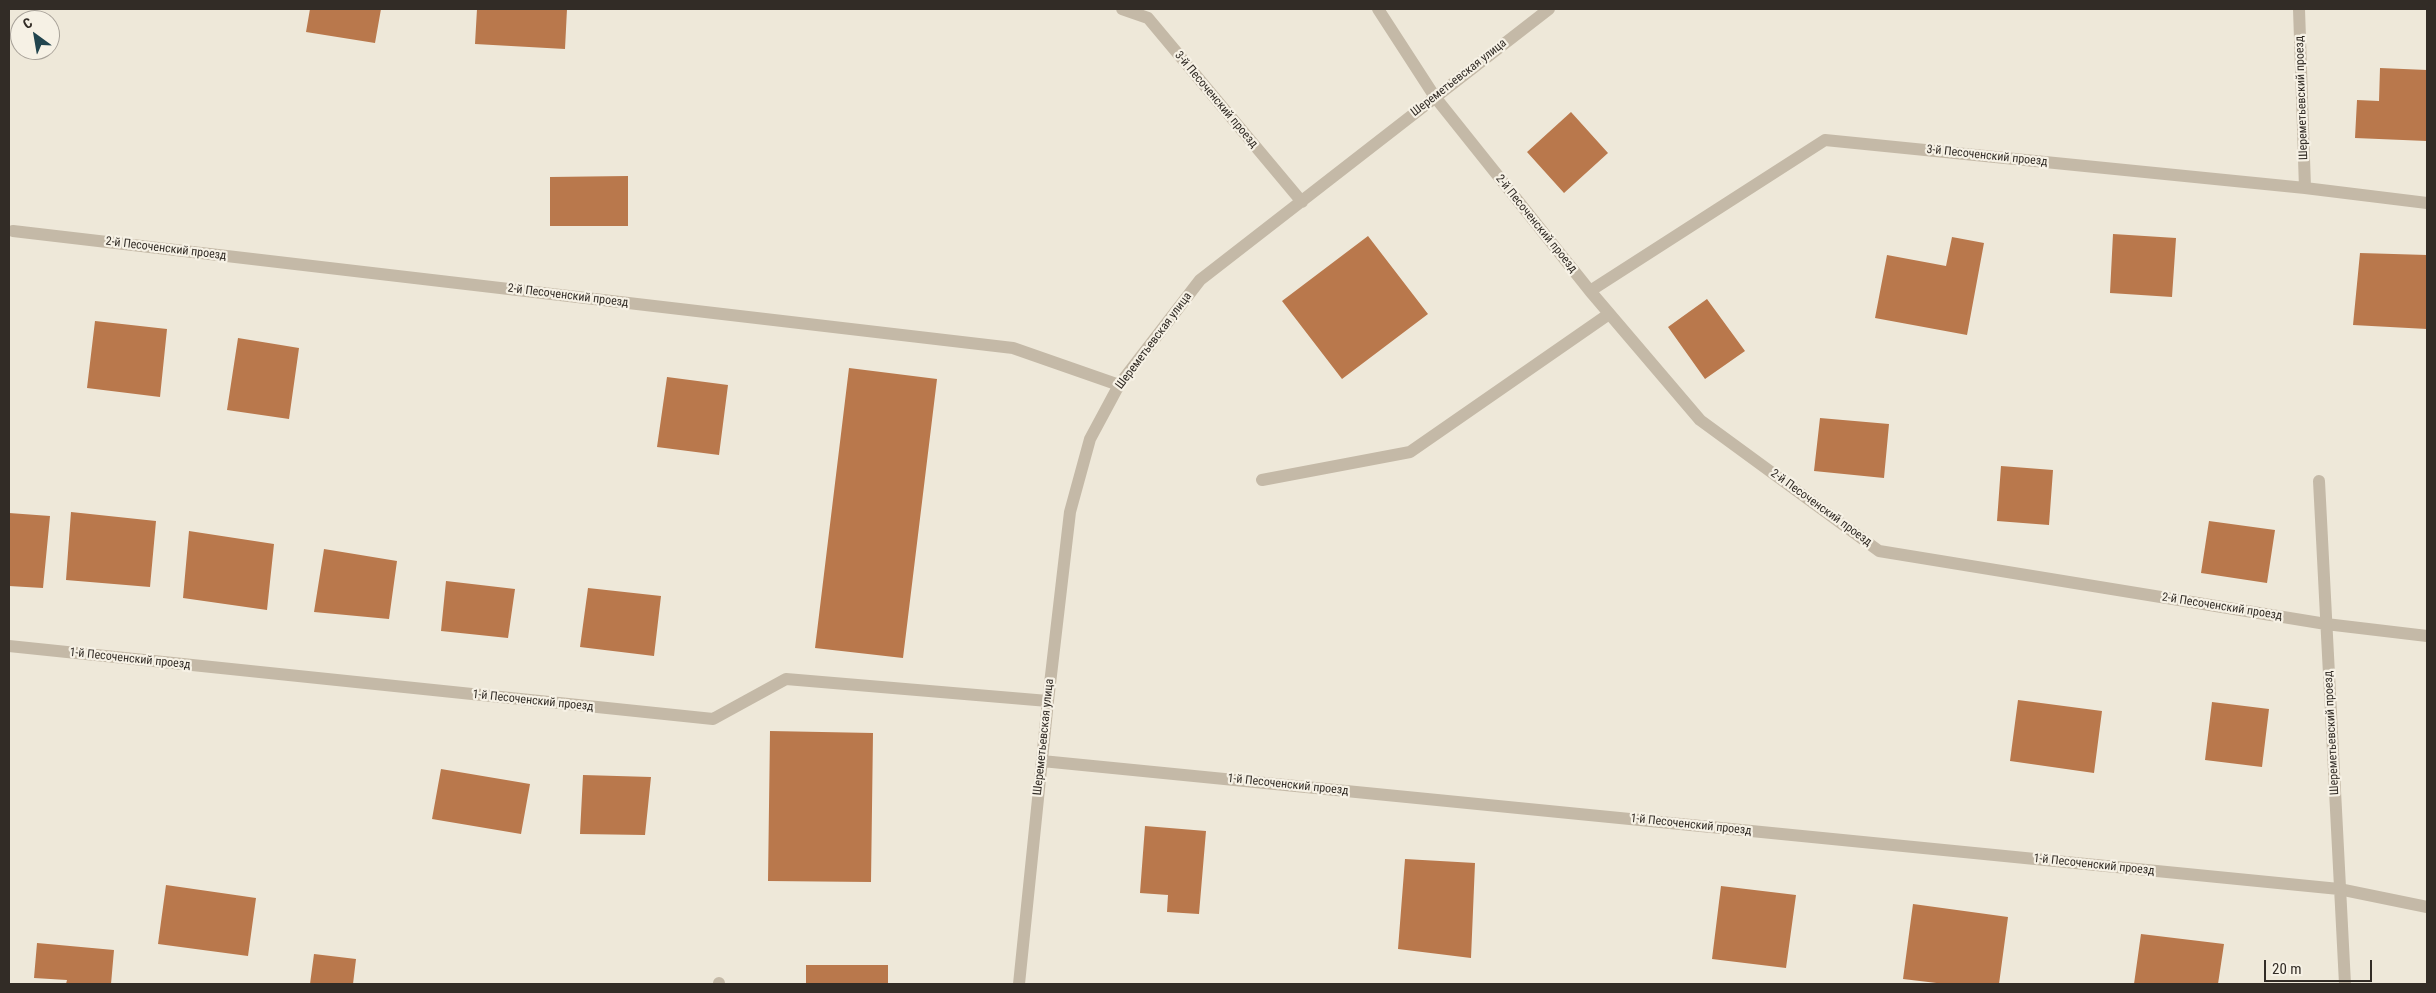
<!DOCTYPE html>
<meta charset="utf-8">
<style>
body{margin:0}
#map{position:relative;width:2436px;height:993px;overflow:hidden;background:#eee8d9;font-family:"Roboto Condensed",sans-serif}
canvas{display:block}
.frame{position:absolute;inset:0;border:10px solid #322c26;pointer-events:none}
.north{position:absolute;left:10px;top:10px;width:50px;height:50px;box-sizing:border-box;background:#f6f1e5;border:1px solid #a8a299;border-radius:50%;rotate:328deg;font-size:14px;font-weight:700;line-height:20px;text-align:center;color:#322c26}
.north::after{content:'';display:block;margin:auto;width:18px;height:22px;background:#21444e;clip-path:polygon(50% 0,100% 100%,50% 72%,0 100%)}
.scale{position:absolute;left:2264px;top:960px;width:108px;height:22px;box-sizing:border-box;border:2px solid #322c26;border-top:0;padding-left:6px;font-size:15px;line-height:18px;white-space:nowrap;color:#322c26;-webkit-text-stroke:4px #f6f1e5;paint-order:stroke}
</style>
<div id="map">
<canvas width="2436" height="993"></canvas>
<div class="frame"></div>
<div class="north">С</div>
<div class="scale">20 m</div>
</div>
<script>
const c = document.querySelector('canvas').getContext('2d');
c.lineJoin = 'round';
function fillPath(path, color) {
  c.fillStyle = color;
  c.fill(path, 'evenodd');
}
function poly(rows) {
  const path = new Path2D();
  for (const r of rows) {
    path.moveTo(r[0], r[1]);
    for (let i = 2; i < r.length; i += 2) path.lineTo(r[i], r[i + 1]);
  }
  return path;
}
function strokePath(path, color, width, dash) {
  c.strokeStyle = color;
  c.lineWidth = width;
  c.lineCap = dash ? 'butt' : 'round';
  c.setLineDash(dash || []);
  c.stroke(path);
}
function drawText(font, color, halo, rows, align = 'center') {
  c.font = font + ' "Roboto Condensed",sans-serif';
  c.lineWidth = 4.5;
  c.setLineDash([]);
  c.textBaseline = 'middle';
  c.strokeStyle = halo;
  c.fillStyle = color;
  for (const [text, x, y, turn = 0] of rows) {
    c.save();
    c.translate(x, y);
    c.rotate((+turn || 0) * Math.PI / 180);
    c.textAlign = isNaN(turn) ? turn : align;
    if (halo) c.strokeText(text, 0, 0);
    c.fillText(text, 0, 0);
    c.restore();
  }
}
const building = poly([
 [310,9,381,9,375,43,306,32],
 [477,9,567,9,565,49,475,44],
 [2380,68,2427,70,2427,141,2355,138,2357,100,2379,101],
 [1571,112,1608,153,1564,193,1527,152],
 [628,176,628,226,550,226,550,177],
 [2113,234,2176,238,2172,297,2110,293],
 [1368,236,1428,314,1342,379,1282,301],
 [1952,237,1984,243,1967,335,1875,318,1887,255,1946,266],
 [2360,253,2427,255,2427,329,2353,325],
 [1707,299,1745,351,1705,379,1668,327],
 [95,321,167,329,160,397,87,388],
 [238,338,299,348,289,419,227,410],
 [849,368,937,379,903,658,815,648],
 [667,377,728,385,719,455,657,447],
 [1820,418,1889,424,1884,478,1814,471],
 [2001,466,2053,470,2049,525,1997,521],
 [71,512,156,521,150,587,66,580],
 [9,513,50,516,43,588,9,586],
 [2209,521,2275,530,2267,583,2201,573],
 [189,531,274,544,267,610,183,598],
 [324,549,397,561,389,619,314,612],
 [446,581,515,589,508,638,441,631],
 [588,588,661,596,654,656,580,647],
 [2018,700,2102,711,2094,773,2010,761],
 [2212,702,2269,709,2262,767,2205,760],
 [770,731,873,733,871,882,768,881],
 [441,769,530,784,521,834,432,819],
 [583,775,651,777,645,835,580,834],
 [1145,826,1206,831,1199,914,1167,912,1168,895,1140,893],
 [1405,859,1475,863,1471,958,1398,949],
 [166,885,256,898,248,956,158,944],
 [1721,886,1796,895,1786,968,1712,959],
 [1913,904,2008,917,1999,984,1945,984,1903,979],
 [2141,934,2224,944,2218,984,2134,984],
 [37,943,114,950,111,984,66,984,67,980,34,978],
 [314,954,356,959,353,984,310,984],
 [806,965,888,965,888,984,806,984]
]);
const service = poly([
 [1262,480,1410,452,1609,314],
 [2339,889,2427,907],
 [719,984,719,983]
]);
const minor = poly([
 [1122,9,1148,18,1302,202],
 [1378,9,1435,97,1590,291,1700,420,1879,551,2326,624,2427,636],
 [2299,9,2305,188],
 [13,231,1013,348,1119,385],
 [1590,291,1825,140,2305,188,2427,203],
 [2319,481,2345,984],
 [9,646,713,719,786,679,1048,701],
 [1042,761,2339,889],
 [1019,984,1048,701,1070,512,1090,439,1119,385,1200,280,1549,9]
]);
const streetNames = [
 ["Шереметьевская улица",1459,78,-38],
 ["Шереметьевский проезд",2302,98,-92],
 ["3-й Песоченский проезд",1216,100,50],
 ["3-й Песоченский проезд",1987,156,6],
 ["2-й Песоченский проезд",1536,224,51],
 ["2-й Песоченский проезд",166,249,7],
 ["2-й Песоченский проезд",568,296,7],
 ["Шереметьевская улица",1154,341,-53],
 ["2-й Песоченский проезд",1821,508,36],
 ["2-й Песоченский проезд",2222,607,9],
 ["1-й Песоченский проезд",130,659,6],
 ["1-й Песоченский проезд",533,701,6],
 ["Шереметьевский проезд",2332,733,-93],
 ["Шереметьевская улица",1044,737,-84],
 ["1-й Песоченский проезд",1288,785,6],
 ["1-й Песоченский проезд",1691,825,6],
 ["1-й Песоченский проезд",2094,865,6]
];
fillPath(building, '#b9784c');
strokePath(service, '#c4b9a7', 12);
strokePath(minor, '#c4b9a7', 12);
drawText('12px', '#322c26', '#f6f1e5', streetNames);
</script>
